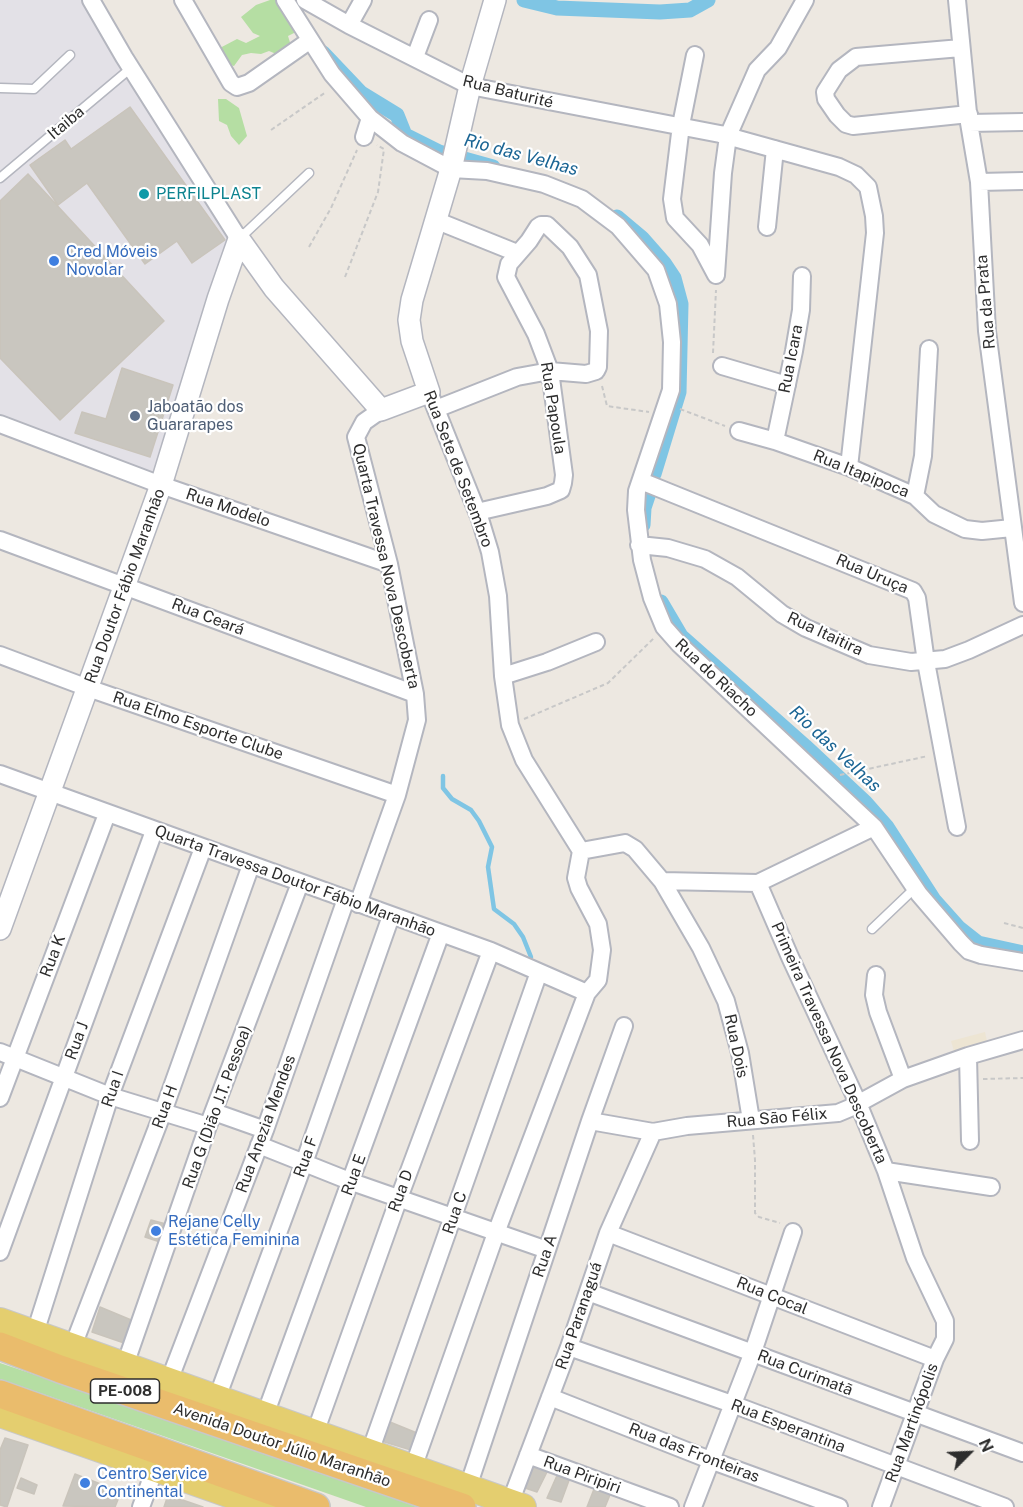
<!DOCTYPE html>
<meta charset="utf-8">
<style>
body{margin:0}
#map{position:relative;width:1023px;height:1507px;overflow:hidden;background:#ede8e1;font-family:"Public Sans",sans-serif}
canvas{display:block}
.north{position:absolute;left:939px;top:1423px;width:60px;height:60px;-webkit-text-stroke:4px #fff;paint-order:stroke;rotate:66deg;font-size:16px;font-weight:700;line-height:24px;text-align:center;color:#2d2d2d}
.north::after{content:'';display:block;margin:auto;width:21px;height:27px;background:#2d2d2d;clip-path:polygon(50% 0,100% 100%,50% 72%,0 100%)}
</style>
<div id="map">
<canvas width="1023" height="1507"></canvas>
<div class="north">N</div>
</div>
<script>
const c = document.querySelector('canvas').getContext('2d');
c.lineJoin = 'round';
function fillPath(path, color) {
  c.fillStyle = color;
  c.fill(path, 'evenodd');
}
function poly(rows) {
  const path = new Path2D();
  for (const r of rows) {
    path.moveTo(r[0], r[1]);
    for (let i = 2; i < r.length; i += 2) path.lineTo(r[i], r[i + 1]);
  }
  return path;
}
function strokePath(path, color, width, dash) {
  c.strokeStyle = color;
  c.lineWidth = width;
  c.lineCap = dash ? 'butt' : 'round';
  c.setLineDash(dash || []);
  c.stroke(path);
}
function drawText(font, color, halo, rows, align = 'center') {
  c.font = font + ' "Public Sans",sans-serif';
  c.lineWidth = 4.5;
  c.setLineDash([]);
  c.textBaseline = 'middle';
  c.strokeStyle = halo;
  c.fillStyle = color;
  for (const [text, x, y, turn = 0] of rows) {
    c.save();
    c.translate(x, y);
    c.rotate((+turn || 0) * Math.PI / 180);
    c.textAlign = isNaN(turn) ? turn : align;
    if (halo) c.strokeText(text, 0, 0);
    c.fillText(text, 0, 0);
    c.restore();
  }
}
const industrial = poly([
 [0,0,89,0,236,242,159,482,0,417]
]);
const education = poly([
 [985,1032,989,1051,956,1058,951,1041]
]);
const green = poly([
 [270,0,282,0,302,29,288,36,292,49,281,56,269,51,261,54,251,53,242,55,234,66,224,63,218,49,237,39,246,43,260,36,253,33,241,17,256,5],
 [218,99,226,99,239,108,247,136,239,145,231,136,227,125,219,121],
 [0,1363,268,1453,417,1507,366,1507,0,1379]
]);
const stream = poly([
 [443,776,443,788,452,799,471,810,479,821,492,847,488,867,494,909,514,924,523,937,531,957]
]);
const canal = poly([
 [524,0,557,8,660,12,690,10,708,0],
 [323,53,361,93,397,115,405,135,439,152,493,167],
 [617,217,642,238,664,263,674,278,681,304,679,392,654,474],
 [643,525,644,508,648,496],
 [661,602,681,636,805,746,865,802,887,827,934,900,959,928,978,943,1023,953]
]);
const building = poly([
 [130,107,225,240,192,263,177,241,145,264,87,183,58,205,30,165,65,140,71,149,130,107],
 [28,174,164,321,60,420,0,358,0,201,28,174],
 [122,368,173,385,150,457,75,433,82,412,106,419,122,368],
 [151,1220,166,1224,160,1242,145,1237,151,1220],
 [100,1307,136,1322,127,1344,92,1332,100,1307],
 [385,1420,417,1433,411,1450,378,1440,385,1420],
 [5,1438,28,1445,7,1507,0,1505,0,1450,5,1438],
 [533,1460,550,1466,537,1492,522,1487,533,1460],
 [559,1471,571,1475,561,1502,547,1498,559,1471],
 [75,1474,121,1492,115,1507,63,1506,75,1474],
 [21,1478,37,1485,34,1494,17,1488,21,1478],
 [596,1484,612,1490,605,1507,587,1507,596,1484],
 [168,1495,203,1507,164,1507,168,1495]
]);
const path = poly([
 [271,130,326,92],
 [309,247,331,208,357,150],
 [345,277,378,192,384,149,377,145],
 [713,353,716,290],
 [602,386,607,406,649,412],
 [680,409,725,426],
 [524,719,608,683,654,638],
 [840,775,928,756],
 [1004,923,1023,928],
 [983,1079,1023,1078],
 [753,1135,755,1160,755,1213,759,1217,780,1223]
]);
const service = poly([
 [0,88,34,89,70,55],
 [0,178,131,68],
 [239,239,309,173],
 [872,929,915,888]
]);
const minor = poly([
 [91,0,124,57,239,239],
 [183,0,231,83,237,87,249,83,309,41],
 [285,0,332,74,370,118,402,143,451,169,487,171,544,184,582,199,618,226,656,270,668,304,672,342,671,390,637,491,636,510,642,560,652,598,664,627,679,644,874,827,919,894,961,943,969,951,981,955,1023,962],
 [305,0,349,25,470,86,720,134,839,167,856,175,868,187,874,216,875,233,849,467],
 [957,0,969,123,979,182,987,331,1023,603],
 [349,25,363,0],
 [961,48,856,57,839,70,825,92,826,99,837,115,846,124,853,126,969,114],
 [695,55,681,125,672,199,675,218,700,245,716,275],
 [415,57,429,20],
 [969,123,1023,122],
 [364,137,370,118],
 [979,182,1023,181],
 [435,220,517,253],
 [767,227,775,149],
 [716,275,723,173,728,136,757,70,778,48,805,0],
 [722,366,787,385],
 [436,409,517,377,550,371,586,374,596,371,598,367,599,331,588,275,570,247,547,225,541,225,538,227,529,241,509,264,506,277,536,334,550,371,564,475,563,483,561,490,547,496,477,512],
 [0,424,161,485,389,564],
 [739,431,775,441,849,467,915,496,934,514,965,529,982,531,1012,528],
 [775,441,794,351,801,310,802,276],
 [641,481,913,591,917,598,926,662,957,827],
 [915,496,923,456,929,349],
 [0,540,415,694],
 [639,545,668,548,705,559,737,577,782,614,806,628,869,655,911,662,945,659,969,650,1023,625],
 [0,655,88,688,397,795],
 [503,676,547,662,596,642],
 [0,774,491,951,587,993],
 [581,851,625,843,635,849,662,881,701,948,726,1001,740,1053,751,1120],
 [662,881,758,883,874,827],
 [758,883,790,957,858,1103,886,1171,915,1258,945,1321,945,1339,935,1359,881,1507],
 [358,904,397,795,417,720,415,694,389,564,356,437,364,422,381,410],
 [876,975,874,995,878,1012,903,1079],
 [0,1052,110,1096,208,1126],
 [968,1056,970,1141],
 [0,1098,107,814],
 [214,1112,265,1130],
 [590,1121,653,1132,687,1126,838,1113,850,1108,903,1079,968,1056,1023,1040],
 [259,1145,352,1182,547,1250],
 [886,1171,991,1187],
 [608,1233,935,1359],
 [0,1252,154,831],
 [588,1292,1023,1453],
 [35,1333,110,1096,203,848],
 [73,1346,163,1112,251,865],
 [569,1347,732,1404,1005,1507],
 [125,1365,208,1126,300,883],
 [169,1381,265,1130,346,899],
 [550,1397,710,1460,839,1507],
 [217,1398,304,1163,391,916],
 [265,1415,441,933],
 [315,1433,399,1198,491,951],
 [370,1452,539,972],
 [528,1455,670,1507],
 [413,1468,496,1233,587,993,598,980,602,950,598,924,579,888,576,878,581,851,524,760,510,725,503,676,498,596,490,552,480,519,429,392],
 [468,1487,590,1121,624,1026],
 [510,1503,569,1347,608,1233,653,1132],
 [141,1507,155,1469],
 [693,1507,753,1352,793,1232]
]);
const tertiary = poly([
 [239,239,274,288,381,410,429,392,412,341,409,320,412,300,451,169,470,86,495,0],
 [0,929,161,485,218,299,239,239]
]);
const primary = poly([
 [0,1321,523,1507],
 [0,1414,265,1507]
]);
const trunk = poly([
 [0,1346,60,1369,462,1507],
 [0,1394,316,1507]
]);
const markers = [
 [144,194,6,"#0f9aa8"],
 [54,261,6,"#3f7fe0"],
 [135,416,6,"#5c6f8a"],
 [156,1231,6,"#3f7fe0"],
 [85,1483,6,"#3f7fe0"]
];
const shields = [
 [125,1391,69]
];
const shieldNames = [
 ["PE-008",125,1391]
];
const streetNames = [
 ["Rua Baturité",508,92,14],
 ["Itaiba",66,123,-40],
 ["Rua da Prata",986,302,-95],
 ["Rua Icara",791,359,-79],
 ["Rua Papoula",553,408,81],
 ["Rua Sete de Setembro",458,469,69],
 ["Rua Itapipoca",861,474,22],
 ["Rua Modelo",228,508,19],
 ["Quarta Travessa Nova Descoberta",386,566,77],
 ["Rua Uruça",872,574,23],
 ["Rua Doutor Fábio Maranhão",125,586,-70],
 ["Rua Ceará",208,617,21],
 ["Rua Itaitira",825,634,25],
 ["Rua do Riacho",716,678,43],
 ["Rua Elmo Esporte Clube",198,726,19],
 ["Quarta Travessa Doutor Fábio Maranhão",295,881,20],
 ["Rua K",53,956,-69],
 ["Rua J",77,1041,-70],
 ["Primeira Travessa Nova Descoberta",829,1043,66],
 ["Rua Dois",736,1046,78],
 ["Rua I",113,1089,-71],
 ["Rua H",165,1107,-70],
 ["Rua G (Dião J.T. Pessoa)",217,1107,-70],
 ["Rua São Félix",777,1118,-5],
 ["Rua Anezia Mendes",266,1124,-70],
 ["Rua F",306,1157,-70],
 ["Rua E",354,1175,-70],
 ["Rua D",401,1191,-70],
 ["Rua C",455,1213,-71],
 ["Rua A",545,1256,-71],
 ["Rua Cocal",772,1296,22],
 ["Rua Paranaguá",579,1316,-71],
 ["Rua Curimatã",805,1373,21],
 ["Rua Martinópolis",912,1423,-70],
 ["Rua Esperantina",788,1426,21],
 ["Avenida Doutor Júlio Maranhão",282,1445,19],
 ["Rua das Fronteiras",694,1453,21],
 ["Rua Piripiri",582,1475,20]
];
const cultureNames = [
 ["PERFILPLAST",156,194]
];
const shopNames = [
 ["Cred Móveis",66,252],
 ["Novolar",66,270],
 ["Rejane Celly",168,1222],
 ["Estética Feminina",168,1240],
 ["Centro Service",97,1474],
 ["Continental",97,1492]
];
const serviceNames = [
 ["Jaboatão dos",147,407],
 ["Guararapes",147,425]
];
const waterNames = [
 ["Rio das Velhas",521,155,15],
 ["Rio das Velhas",835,749,43]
];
fillPath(industrial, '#e3e1e7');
fillPath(education, '#ede5d3');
fillPath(green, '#b5dea3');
strokePath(stream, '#7fc5e4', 4.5);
strokePath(canal, '#7fc5e4', 15);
fillPath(building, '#c9c6bf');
strokePath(building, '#c9c4bb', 1.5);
strokePath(service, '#b4b6bf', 11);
strokePath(minor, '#b4b6bf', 20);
strokePath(tertiary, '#b4b6bf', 24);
strokePath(primary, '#c8c8c8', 28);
strokePath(trunk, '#c8c8c8', 30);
strokePath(path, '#c8c8c8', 2, [4.5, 3]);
strokePath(service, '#fff', 8);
strokePath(minor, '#fff', 16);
strokePath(tertiary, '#fff', 21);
strokePath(primary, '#e4ce6f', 26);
strokePath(trunk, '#eabc6c', 27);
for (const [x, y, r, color] of markers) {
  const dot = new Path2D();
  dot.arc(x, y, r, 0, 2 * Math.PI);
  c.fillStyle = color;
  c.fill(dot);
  strokePath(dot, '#fff', 2);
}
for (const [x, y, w] of shields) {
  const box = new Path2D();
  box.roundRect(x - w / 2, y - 12, w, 24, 4.5);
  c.fillStyle = '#fff';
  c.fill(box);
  strokePath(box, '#2d2d2d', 1.5);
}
drawText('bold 15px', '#2d2d2d', null, shieldNames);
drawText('16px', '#2d2d2d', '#fff', streetNames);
drawText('16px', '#0d838f', '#fff', cultureNames, 'left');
drawText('16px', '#366cbe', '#fff', shopNames, 'left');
drawText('16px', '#4e5e75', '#fff', serviceNames, 'left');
drawText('italic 18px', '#1b6594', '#fff', waterNames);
</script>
